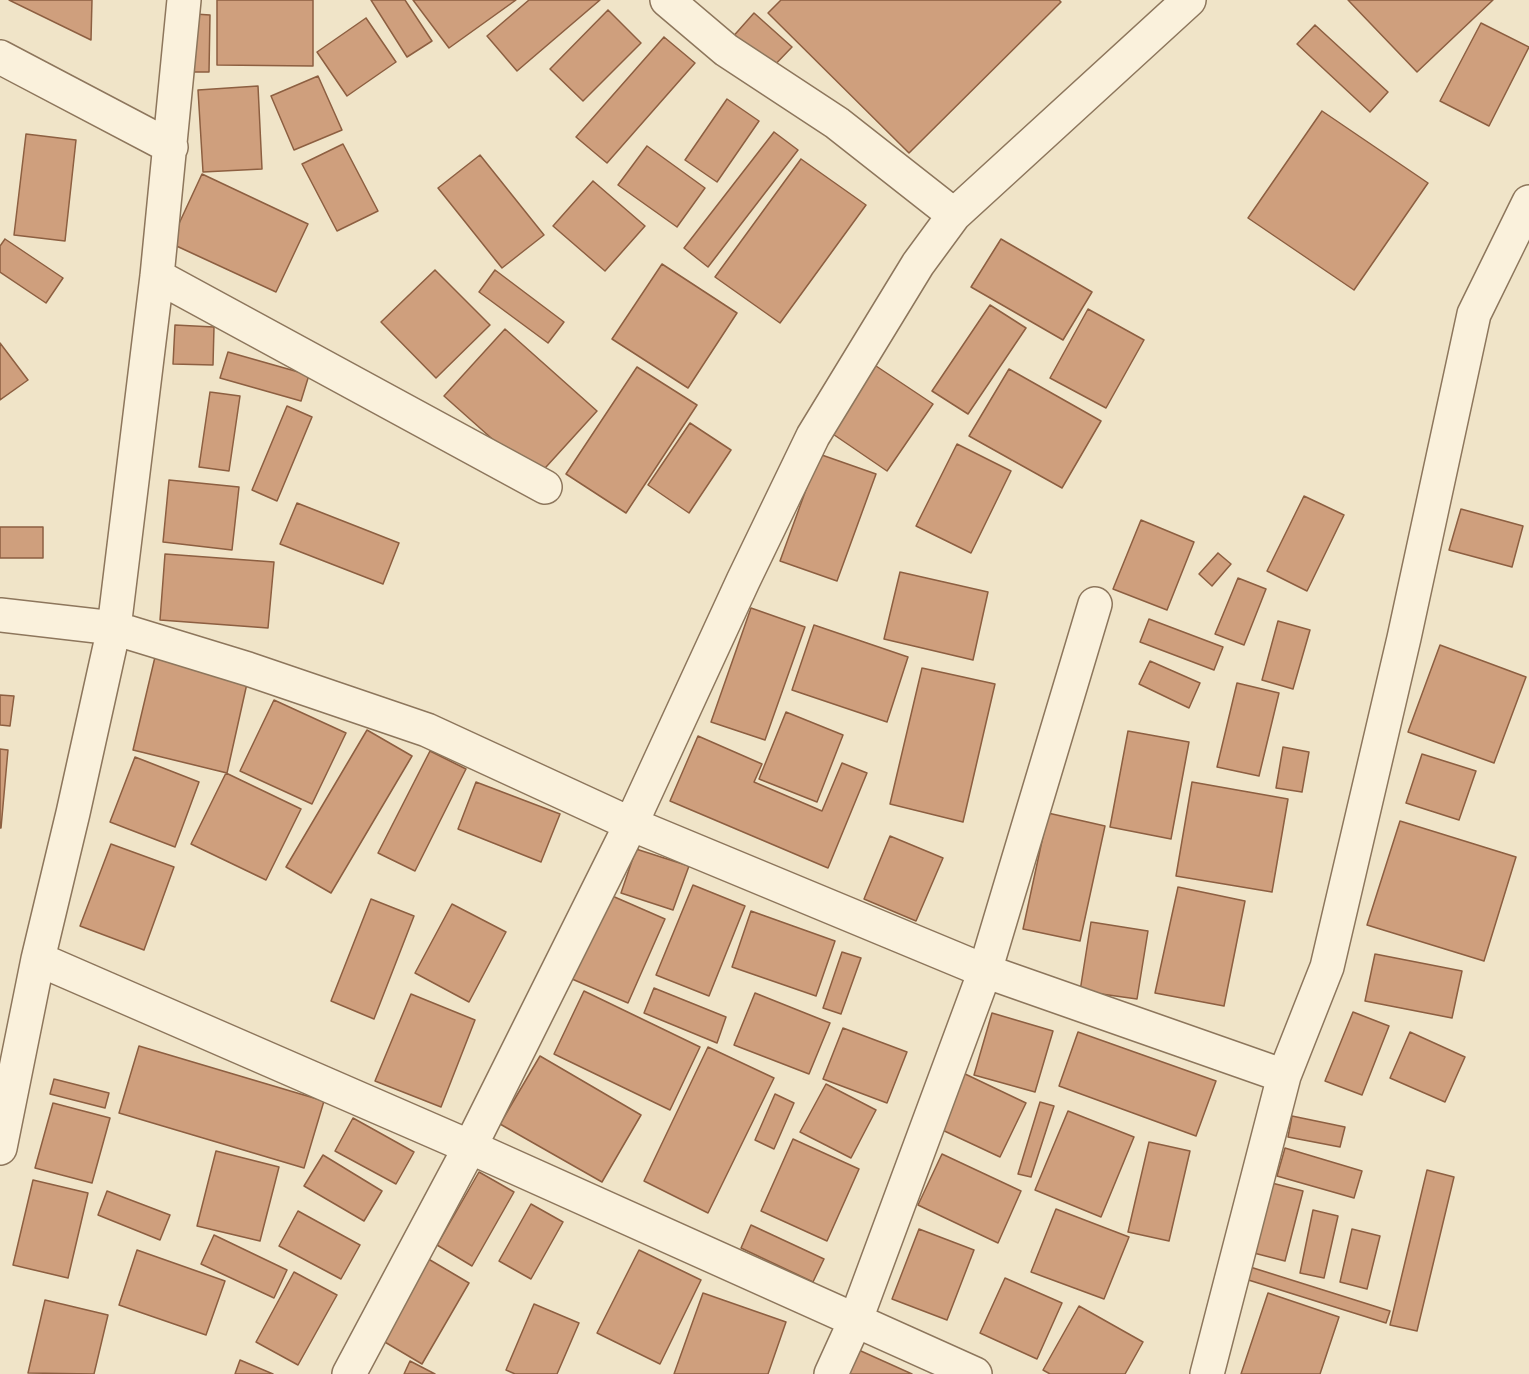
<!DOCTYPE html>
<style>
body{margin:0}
canvas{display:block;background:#f0e4c8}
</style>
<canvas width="1529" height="1374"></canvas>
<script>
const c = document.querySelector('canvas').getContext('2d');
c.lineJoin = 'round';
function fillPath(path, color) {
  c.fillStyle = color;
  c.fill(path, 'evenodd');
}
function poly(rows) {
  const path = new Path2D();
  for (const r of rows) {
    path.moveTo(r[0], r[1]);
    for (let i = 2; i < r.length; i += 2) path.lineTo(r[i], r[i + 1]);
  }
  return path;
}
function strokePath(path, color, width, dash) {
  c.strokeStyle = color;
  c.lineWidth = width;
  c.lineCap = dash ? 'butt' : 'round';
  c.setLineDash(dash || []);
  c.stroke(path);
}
const building = poly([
 [9,0,92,0,91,40,9,0],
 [217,0,313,0,313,66,217,65,217,0],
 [371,0,405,0,432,41,407,57,371,0],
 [413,0,516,0,449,48,413,0],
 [529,0,600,0,517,71,487,36,529,0],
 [781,0,1059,0,1061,2,909,153,768,13,781,0],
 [1348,0,1493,0,1417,72,1348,0],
 [608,10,641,43,583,101,550,69,608,10],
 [754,13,792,47,767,73,730,40,754,13],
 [195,14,210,15,209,72,194,72,195,14],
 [366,18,396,62,347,96,317,52,366,18],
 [1481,23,1529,47,1489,126,1440,101,1481,23],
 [1315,25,1388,92,1370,112,1297,44,1315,25],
 [664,37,695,63,607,163,576,137,664,37],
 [318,76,342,130,294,150,271,96,318,76],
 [258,86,262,169,203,172,198,90,258,86],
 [727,99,759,121,717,182,685,160,727,99],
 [1322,111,1428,183,1354,290,1248,218,1322,111],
 [774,132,798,150,708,267,684,248,774,132],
 [26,134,76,140,65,241,14,235,26,134],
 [343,144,378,211,337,231,302,164,343,144],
 [647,146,705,188,677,227,618,185,647,146],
 [480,155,544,235,502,268,438,188,480,155],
 [801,159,866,205,780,323,715,277,801,159],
 [202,174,308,224,276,292,170,243,202,174],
 [593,181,645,226,605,271,553,226,593,181],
 [5,239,63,278,46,303,0,272,0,246,5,239],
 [1001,239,1092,292,1063,340,971,287,1001,239],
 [662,264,737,313,688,388,612,339,662,264],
 [435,270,490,325,436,378,381,322,435,270],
 [495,270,564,322,548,343,479,292,495,270],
 [990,305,1026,328,968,414,932,391,990,305],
 [1088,309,1144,340,1106,408,1050,378,1088,309],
 [175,325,214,327,213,365,173,364,175,325],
 [505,329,597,411,536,478,444,396,505,329],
 [0,343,28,380,0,400,0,343],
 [228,352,309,375,301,401,220,378,228,352],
 [873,364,933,404,887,471,827,430,873,364],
 [637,367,697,405,626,513,566,474,637,367],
 [1009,369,1101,421,1062,488,969,436,1009,369],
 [210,392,240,396,229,471,199,467,210,392],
 [287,406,312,417,277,501,252,490,287,406],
 [690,423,731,450,689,513,648,485,690,423],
 [957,444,1011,471,971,553,916,526,957,444],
 [819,454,876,474,837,581,780,561,819,454],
 [169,480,239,487,232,550,163,542,169,480],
 [1304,496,1344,515,1307,591,1267,571,1304,496],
 [297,503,399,543,383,584,280,544,297,503],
 [1461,509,1523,526,1512,567,1449,550,1461,509],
 [1141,520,1194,542,1167,610,1113,589,1141,520],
 [0,527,43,527,43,558,0,558,0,527],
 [1218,553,1231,564,1212,586,1199,574,1218,553],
 [165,554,274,562,268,628,160,620,165,554],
 [900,572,988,592,973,660,884,639,900,572],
 [1238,578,1266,589,1244,645,1215,634,1238,578],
 [751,608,805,627,765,740,711,722,751,608],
 [1149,619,1223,647,1214,670,1140,642,1149,619],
 [1278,621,1310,630,1293,689,1262,680,1278,621],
 [814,625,908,657,887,722,792,690,814,625],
 [1440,645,1526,677,1494,763,1408,732,1440,645],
 [155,657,248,679,227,773,133,750,155,657],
 [1150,661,1200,683,1189,708,1139,684,1150,661],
 [922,668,995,684,963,822,890,804,922,668],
 [1237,683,1279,693,1259,776,1217,767,1237,683],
 [0,695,14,696,10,726,0,725,0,695],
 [274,700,346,733,312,804,240,771,274,700],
 [786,712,843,735,817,802,759,779,786,712],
 [367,730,412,756,331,893,286,867,367,730],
 [1128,731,1189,742,1171,839,1110,827,1128,731],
 [698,736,762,764,754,782,822,811,842,763,867,773,828,868,670,801,698,736],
 [1283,747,1309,752,1302,792,1276,788,1283,747],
 [0,749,8,750,1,828,0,828,0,749],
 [430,751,466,769,415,871,378,853,430,751],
 [1422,754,1476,771,1459,820,1406,803,1422,754],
 [135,757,199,782,175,847,110,822,135,757],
 [226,773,301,809,266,880,191,844,226,773],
 [476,782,560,814,541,862,458,829,476,782],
 [1192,782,1288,799,1272,892,1176,876,1192,782],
 [1048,813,1105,826,1080,941,1023,929,1048,813],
 [1400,821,1516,857,1484,961,1367,925,1400,821],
 [890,836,943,858,916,921,864,899,890,836],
 [111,844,174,867,144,950,80,926,111,844],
 [636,849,689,866,673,910,621,893,636,849],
 [693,885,745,906,709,996,656,975,693,885],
 [1178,887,1245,901,1224,1006,1155,993,1178,887],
 [610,895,665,919,628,1003,572,979,610,895],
 [371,899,414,916,374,1019,331,1001,371,899],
 [452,904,506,932,469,1002,415,973,452,904],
 [751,911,835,941,816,996,732,967,751,911],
 [1091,922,1148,931,1137,999,1080,991,1091,922],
 [842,952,861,958,841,1014,823,1008,842,952],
 [1375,954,1462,971,1452,1018,1365,1001,1375,954],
 [654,988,726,1017,717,1043,644,1013,654,988],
 [584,991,700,1047,670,1110,554,1054,584,991],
 [755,993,830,1023,809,1074,734,1045,755,993],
 [411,994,475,1020,441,1107,375,1081,411,994],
 [1353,1012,1389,1026,1362,1095,1325,1081,1353,1012],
 [992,1013,1053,1031,1035,1092,974,1075,992,1013],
 [843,1028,907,1052,887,1103,823,1079,843,1028],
 [1078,1032,1216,1081,1196,1136,1059,1086,1078,1032],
 [1410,1032,1465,1057,1445,1102,1390,1078,1410,1032],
 [139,1046,324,1101,304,1168,119,1113,139,1046],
 [708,1047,774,1078,708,1213,644,1181,708,1047],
 [540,1056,641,1115,602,1182,500,1124,540,1056],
 [963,1073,1026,1103,1000,1157,938,1128,963,1073],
 [54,1079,109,1093,105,1108,50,1094,54,1079],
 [826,1084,876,1110,851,1158,800,1132,826,1084],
 [775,1094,794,1103,774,1149,755,1140,775,1094],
 [1040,1102,1054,1106,1031,1177,1018,1174,1040,1102],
 [53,1103,110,1118,92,1183,35,1168,53,1103],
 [1068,1111,1134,1137,1101,1217,1035,1190,1068,1111],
 [1292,1116,1345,1127,1340,1147,1288,1137,1292,1116],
 [353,1118,414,1152,396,1184,335,1151,353,1118],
 [793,1139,859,1169,827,1241,761,1211,793,1139],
 [1149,1142,1190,1151,1169,1241,1128,1232,1149,1142],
 [1285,1148,1362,1171,1354,1198,1277,1176,1285,1148],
 [216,1151,279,1167,260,1241,197,1226,216,1151],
 [942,1154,1021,1191,998,1243,918,1205,942,1154],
 [323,1155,382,1191,364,1221,304,1186,323,1155],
 [1427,1170,1454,1177,1417,1331,1390,1325,1427,1170],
 [479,1172,514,1192,472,1266,437,1245,479,1172],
 [33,1180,88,1193,68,1278,13,1265,33,1180],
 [1264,1181,1303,1191,1285,1261,1246,1251,1264,1181],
 [107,1191,170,1215,160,1240,98,1215,107,1191],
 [531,1204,563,1222,531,1279,499,1261,531,1204],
 [1056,1209,1129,1237,1104,1299,1031,1272,1056,1209],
 [1313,1210,1338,1216,1324,1278,1300,1273,1313,1210],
 [298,1211,360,1245,341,1279,279,1246,298,1211],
 [751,1225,824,1259,813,1282,741,1248,751,1225],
 [919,1229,974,1250,947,1320,892,1299,919,1229],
 [1352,1229,1380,1236,1367,1289,1340,1282,1352,1229],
 [214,1235,287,1270,274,1298,201,1264,214,1235],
 [137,1250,225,1281,206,1335,119,1305,137,1250],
 [639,1250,701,1280,660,1364,597,1333,639,1250],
 [425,1257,469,1283,422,1364,378,1338,425,1257],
 [1247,1266,1390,1311,1386,1323,1242,1278,1247,1266],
 [294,1272,337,1295,298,1365,256,1342,294,1272],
 [1005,1278,1062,1303,1037,1359,980,1333,1005,1278],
 [703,1293,786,1322,768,1374,674,1374,703,1293],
 [1268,1293,1339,1317,1320,1374,1241,1374,1268,1293],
 [45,1300,108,1315,94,1374,28,1373,45,1300],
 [534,1304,579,1323,557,1374,515,1374,506,1370,534,1304],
 [1079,1306,1143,1342,1125,1374,1050,1374,1043,1370,1079,1306],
 [852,1347,912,1374,839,1374,852,1347],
 [240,1360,273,1374,235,1374,240,1360],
 [410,1361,435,1374,404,1374,410,1361]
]);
const minor = poly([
 [667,0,726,50,837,123,954,215],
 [0,57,171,147],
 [157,276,545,487],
 [0,615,114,628,248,669,427,730,631,824,985,971,1284,1076],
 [38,959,470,1147,975,1374],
 [0,1148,38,959,73,813,114,628,157,276,184,0],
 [349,1374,470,1147,631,824,743,581,813,436,918,264,954,215,1189,0],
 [831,1374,856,1319,985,971,1095,604],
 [1207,1374,1284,1076,1327,967,1404,638,1474,314,1529,202]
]);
fillPath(building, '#cf9f7d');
strokePath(building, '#8d5f41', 1.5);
strokePath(minor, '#8d765c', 36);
strokePath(minor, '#faf1dc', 33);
</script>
